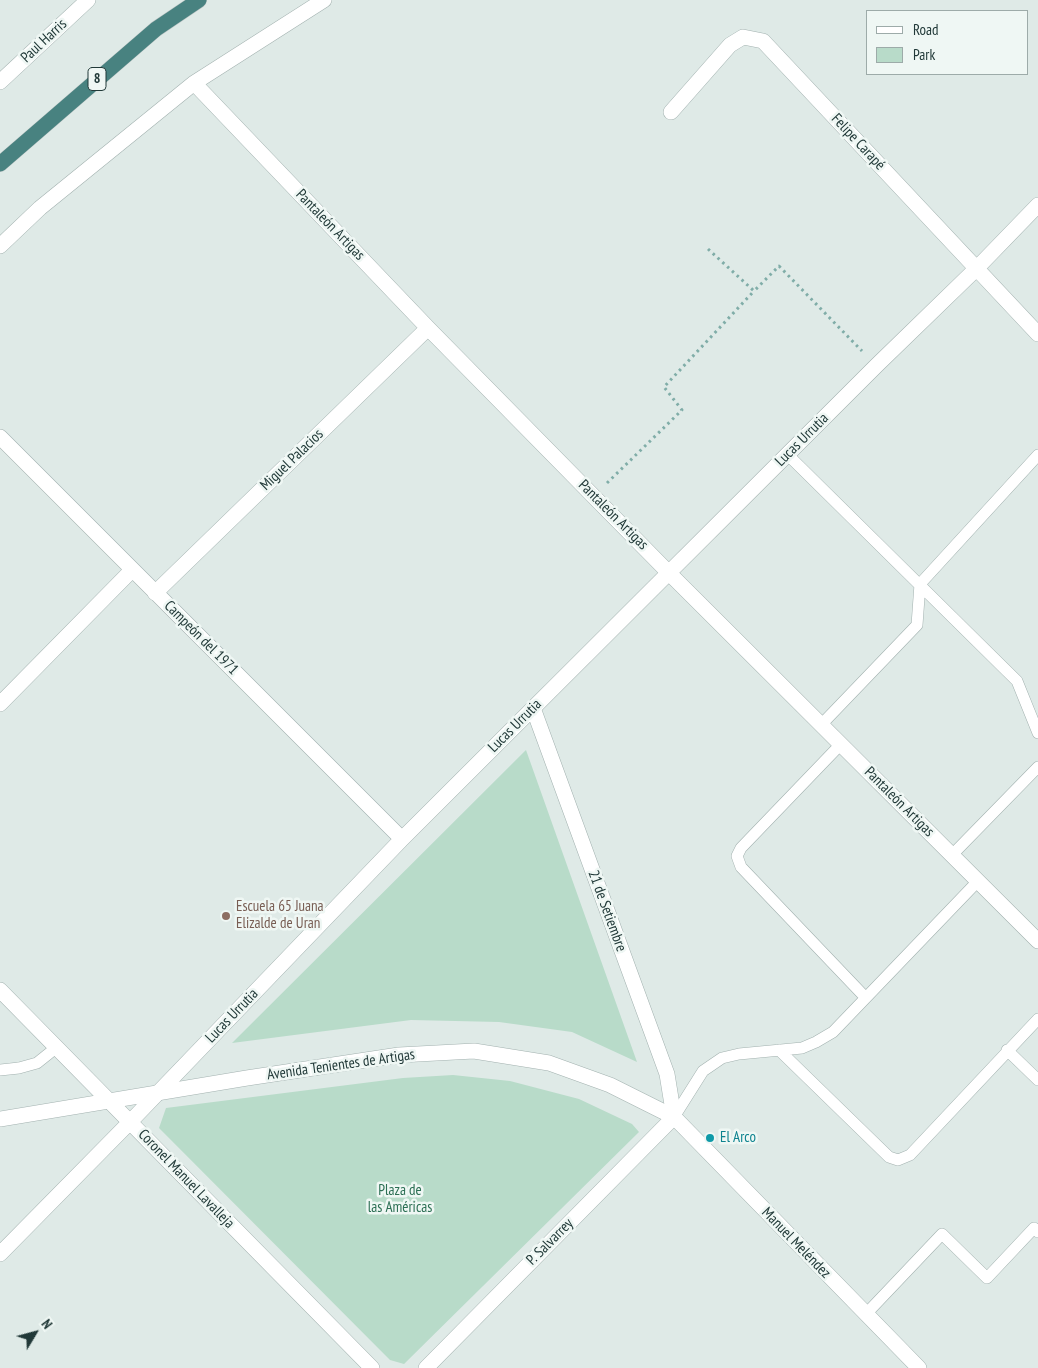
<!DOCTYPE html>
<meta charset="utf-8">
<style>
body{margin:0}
#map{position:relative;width:1038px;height:1368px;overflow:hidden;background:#dfeae7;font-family:"PT Sans Narrow",sans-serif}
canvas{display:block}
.legend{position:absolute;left:866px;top:10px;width:162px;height:65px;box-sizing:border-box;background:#eff7f4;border:1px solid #9daba9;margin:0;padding:6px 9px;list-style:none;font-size:15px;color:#213938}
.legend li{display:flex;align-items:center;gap:10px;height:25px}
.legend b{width:25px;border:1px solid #9daba9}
.north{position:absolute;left:10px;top:1308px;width:50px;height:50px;-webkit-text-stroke:4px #eff7f4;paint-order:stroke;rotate:53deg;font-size:14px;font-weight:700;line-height:20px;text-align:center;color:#213938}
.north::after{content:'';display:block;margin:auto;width:18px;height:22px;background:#213938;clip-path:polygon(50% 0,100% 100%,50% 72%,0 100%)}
</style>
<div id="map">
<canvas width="1038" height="1368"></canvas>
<ul class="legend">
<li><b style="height:6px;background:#fff"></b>Road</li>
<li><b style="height:14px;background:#b8dbc9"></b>Park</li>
</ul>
<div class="north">N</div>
</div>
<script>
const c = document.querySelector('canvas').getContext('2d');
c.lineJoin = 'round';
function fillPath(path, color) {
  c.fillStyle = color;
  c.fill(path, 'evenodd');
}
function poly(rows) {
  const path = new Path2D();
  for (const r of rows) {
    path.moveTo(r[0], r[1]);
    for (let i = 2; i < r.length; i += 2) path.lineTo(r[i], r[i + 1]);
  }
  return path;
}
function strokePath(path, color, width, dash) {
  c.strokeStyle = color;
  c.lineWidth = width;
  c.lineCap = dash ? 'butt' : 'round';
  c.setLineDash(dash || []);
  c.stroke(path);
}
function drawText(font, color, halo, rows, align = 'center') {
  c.font = font + ' "PT Sans Narrow",sans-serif';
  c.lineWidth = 5;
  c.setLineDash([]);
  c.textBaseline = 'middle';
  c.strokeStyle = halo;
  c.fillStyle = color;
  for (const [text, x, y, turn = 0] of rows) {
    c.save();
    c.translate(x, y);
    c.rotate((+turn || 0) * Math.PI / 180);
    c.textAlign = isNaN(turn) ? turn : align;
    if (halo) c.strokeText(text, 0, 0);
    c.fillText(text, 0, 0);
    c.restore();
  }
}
const green = poly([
 [526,750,637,1062,572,1032,499,1022,411,1020,232,1043],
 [453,1075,510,1081,579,1099,632,1124,639,1132,404,1364,390,1360,159,1128,166,1108,403,1078]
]);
const path = poly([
 [708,249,754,291,779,266,862,351],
 [607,483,682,410,664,387,754,291]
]);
const service = poly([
 [788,455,1017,681,1038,733],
 [821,725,917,625,920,584,1038,455],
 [841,744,741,848,737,856,741,867,865,997],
 [952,855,1038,767],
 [779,1050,889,1157,898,1160,910,1155,1038,1019],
 [1007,1050,1038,1080],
 [0,1070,19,1068,37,1063,57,1047],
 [674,1117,703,1071,722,1058,739,1054,802,1048,816,1042,833,1032,978,881],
 [866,1314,942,1234,987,1278,1034,1228,1038,1232]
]);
const minor = poly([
 [0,82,88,0],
 [194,83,428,328,669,573,1038,941],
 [671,112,730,45,743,37,763,41,1038,334],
 [0,246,40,208,194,83,324,0],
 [0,437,402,839],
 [155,593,428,328],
 [0,704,132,570],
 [0,990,372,1368],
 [0,1254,130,1122,402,839,877,365,976,269,1038,205],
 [426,1368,674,1117,667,1074,533,708]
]);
const tertiary = poly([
 [0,1119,247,1078,399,1055,474,1051,549,1063,610,1085,674,1117,919,1368]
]);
const trunk = poly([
 [0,164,156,29,199,0]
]);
const markers = [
 [226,916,5,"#8d6e63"],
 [710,1138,5,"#0f9aa8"]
];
const shields = [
 [97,79,18]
];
const shieldNames = [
 ["8",97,79]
];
const streetNames = [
 ["Paul Harris",44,41,-43],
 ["Felipe Carapé",858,142,47],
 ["Pantaleón Artigas",330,225,46],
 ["Lucas Urrutia",802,440,-45],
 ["Miguel Palacios",292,460,-44],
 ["Pantaleón Artigas",613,515,45],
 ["Campeón del 1971",201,638,45],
 ["Lucas Urrutia",515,726,-45],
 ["Pantaleón Artigas",899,802,45],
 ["21 de Setiembre",607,911,70],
 ["Lucas Urrutia",232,1016,-46],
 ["Avenida Tenientes de Artigas",341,1065,-8],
 ["Coronel Manuel Lavalleja",186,1179,46],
 ["P. Salvarrey",550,1242,-45],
 ["Manuel Meléndez",796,1243,46]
];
const educationNames = [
 ["Escuela 65 Juana",236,907],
 ["Elizalde de Uran",236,924]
];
const cultureNames = [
 ["El Arco",720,1138]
];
const parkNames = [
 ["Plaza de",400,1191],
 ["las Américas",400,1208]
];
fillPath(green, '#b8dbc9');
strokePath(service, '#a2b1af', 12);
strokePath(minor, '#a2b1af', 16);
strokePath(tertiary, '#a2b1af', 16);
strokePath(trunk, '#bcc4c3', 16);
strokePath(path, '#80ada8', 3, [2.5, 4]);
strokePath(service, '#fff', 11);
strokePath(minor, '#fff', 15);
strokePath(tertiary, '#fff', 15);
strokePath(trunk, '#488280', 15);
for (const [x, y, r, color] of markers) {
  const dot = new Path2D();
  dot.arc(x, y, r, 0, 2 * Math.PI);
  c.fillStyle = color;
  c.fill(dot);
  strokePath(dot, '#eff7f4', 2);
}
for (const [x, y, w] of shields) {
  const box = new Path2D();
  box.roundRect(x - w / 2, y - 11.5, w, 23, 4);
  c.fillStyle = '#eff7f4';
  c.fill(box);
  strokePath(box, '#213938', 1);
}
drawText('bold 14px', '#213938', null, shieldNames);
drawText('15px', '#213938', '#eff7f4', streetNames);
drawText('15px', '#785e54', '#eff7f4', educationNames, 'left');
drawText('15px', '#0d838f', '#eff7f4', cultureNames, 'left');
drawText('15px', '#2c6f54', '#eff7f4', parkNames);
</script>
